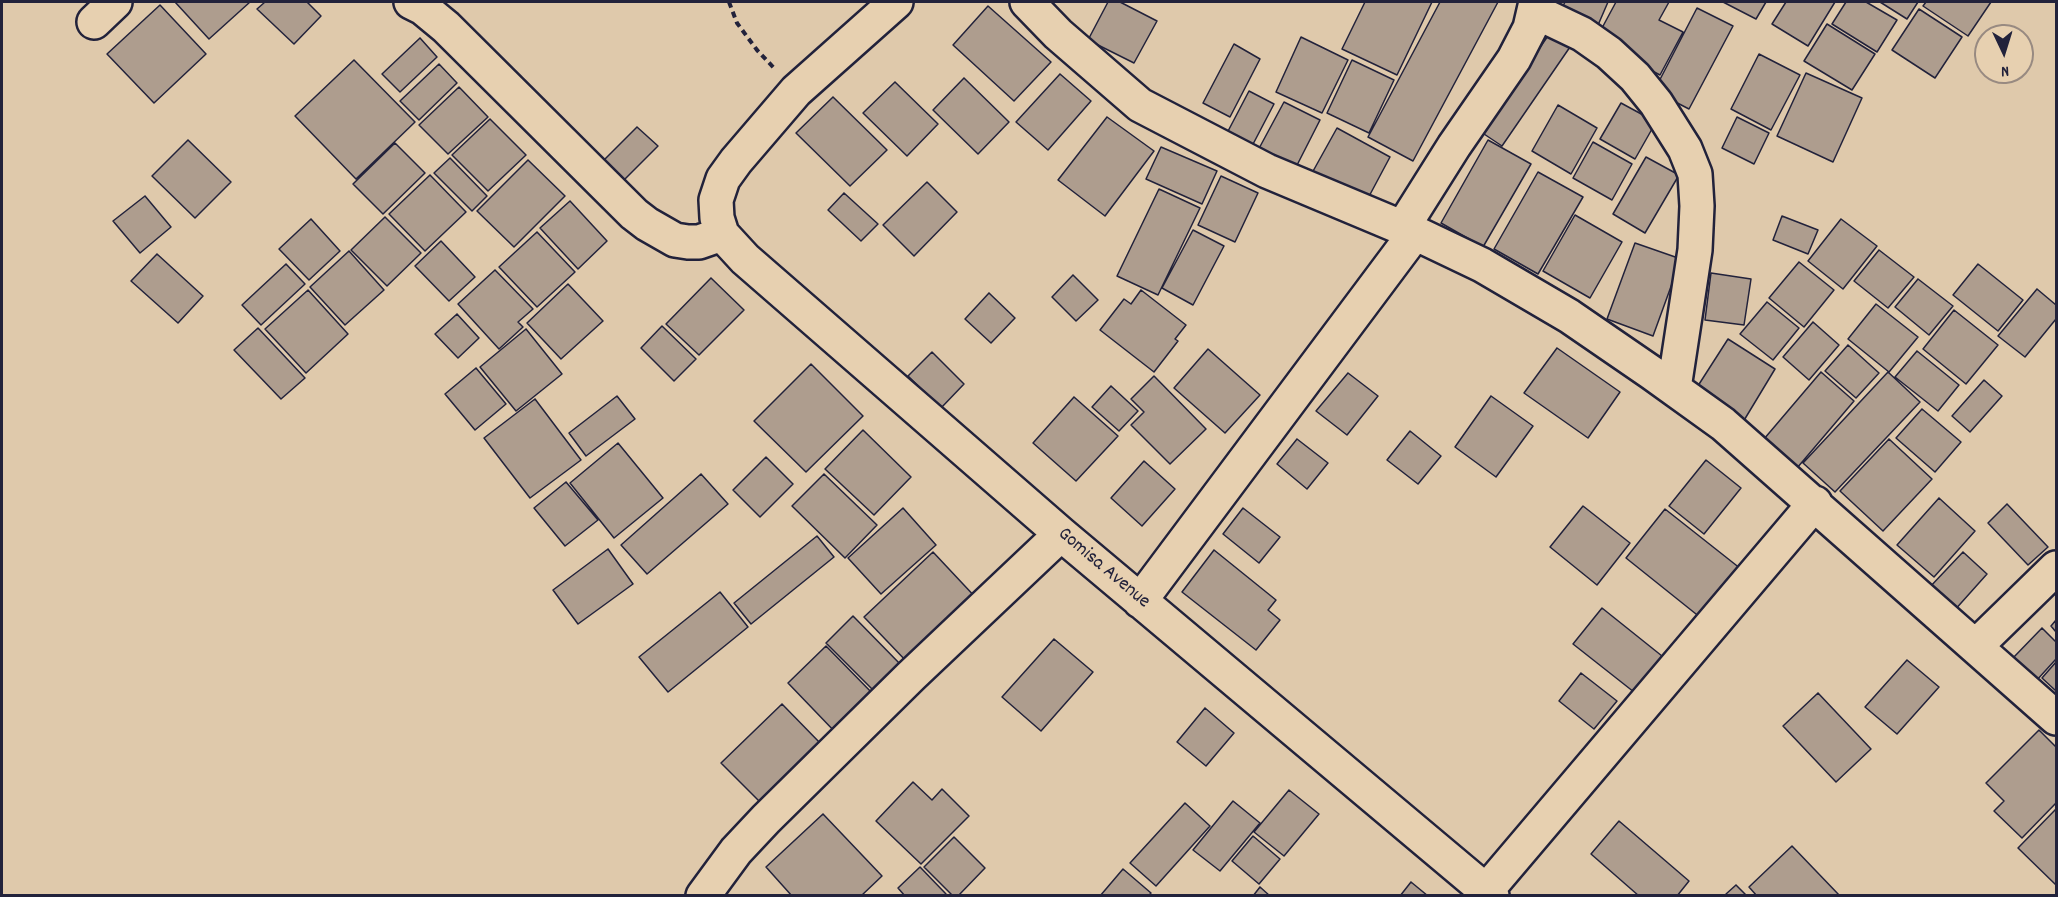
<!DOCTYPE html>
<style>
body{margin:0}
#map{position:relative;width:2058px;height:897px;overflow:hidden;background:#dfc9ab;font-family:Dekko,sans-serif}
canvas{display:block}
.frame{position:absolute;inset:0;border:3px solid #22223b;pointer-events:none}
.north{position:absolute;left:1974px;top:24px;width:60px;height:60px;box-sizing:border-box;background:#e7d0b0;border:2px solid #988a81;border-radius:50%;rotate:176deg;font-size:16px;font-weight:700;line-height:24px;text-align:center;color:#22223b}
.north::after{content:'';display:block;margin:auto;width:21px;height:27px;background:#22223b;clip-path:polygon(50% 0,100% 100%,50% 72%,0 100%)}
</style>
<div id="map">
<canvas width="2058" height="897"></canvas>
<div class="frame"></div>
<div class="north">N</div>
</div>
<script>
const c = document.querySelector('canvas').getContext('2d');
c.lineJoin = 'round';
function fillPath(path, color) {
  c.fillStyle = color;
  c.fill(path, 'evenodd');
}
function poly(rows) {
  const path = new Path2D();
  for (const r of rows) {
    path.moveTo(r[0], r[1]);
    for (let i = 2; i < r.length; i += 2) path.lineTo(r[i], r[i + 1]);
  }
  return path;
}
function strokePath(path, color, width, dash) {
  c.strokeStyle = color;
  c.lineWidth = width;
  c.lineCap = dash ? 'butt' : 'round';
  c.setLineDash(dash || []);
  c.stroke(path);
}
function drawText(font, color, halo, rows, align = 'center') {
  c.font = font + ' Dekko,sans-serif';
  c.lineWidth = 5;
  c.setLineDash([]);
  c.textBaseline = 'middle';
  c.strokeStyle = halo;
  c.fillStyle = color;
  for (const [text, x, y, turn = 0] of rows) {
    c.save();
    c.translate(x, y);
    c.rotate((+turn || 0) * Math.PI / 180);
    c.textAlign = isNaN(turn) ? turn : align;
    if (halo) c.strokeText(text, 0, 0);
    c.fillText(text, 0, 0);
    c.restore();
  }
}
const building = poly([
 [175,2,250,2,209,39,175,2],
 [265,2,307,2,321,16,294,44,257,9,265,2],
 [1108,2,1120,2,1157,21,1134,63,1088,40,1108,2],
 [1365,2,1432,2,1397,75,1342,49,1365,2],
 [1440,2,1498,2,1413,161,1368,137,1440,2],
 [1565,2,1608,2,1595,32,1558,16,1565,2],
 [1616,2,1669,2,1659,20,1683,32,1660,75,1595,41,1616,2],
 [1723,2,1766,2,1756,19,1723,2],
 [1786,2,1835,2,1808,46,1772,24,1786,2],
 [1846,2,1866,2,1897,20,1877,52,1832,24,1846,2],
 [1880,2,1918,2,1907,19,1880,2],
 [1926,2,1991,2,1968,36,1923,6,1926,2],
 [160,5,206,54,154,103,107,54,160,5],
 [988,6,1051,62,1014,101,953,45,988,6],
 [1697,8,1733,26,1689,109,1654,91,1697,8],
 [1919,9,1962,37,1935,78,1892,50,1919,9],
 [1827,24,1875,54,1852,90,1804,61,1827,24],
 [1550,33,1570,47,1502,146,1481,132,1550,33],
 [1301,37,1348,60,1322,113,1276,92,1301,37],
 [420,38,437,57,400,92,382,74,420,38],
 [1234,44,1260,59,1230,117,1203,103,1234,44],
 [1759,54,1800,75,1771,130,1731,109,1759,54],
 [354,60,415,122,356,179,295,116,354,60],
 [1352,60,1394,80,1369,133,1327,113,1352,60],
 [439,64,457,83,419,120,400,101,439,64],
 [1806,73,1862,98,1833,162,1777,136,1806,73],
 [1060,74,1091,101,1048,150,1016,122,1060,74],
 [964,78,1009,122,978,154,933,110,964,78],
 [895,82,938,124,907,156,863,113,895,82],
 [459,87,488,117,448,154,419,125,459,87],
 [1249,91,1274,104,1251,148,1226,135,1249,91],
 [833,97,887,150,850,186,796,133,833,97],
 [1284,102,1320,120,1293,173,1256,154,1284,102],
 [1621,103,1656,122,1635,159,1600,139,1621,103],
 [1558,105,1597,128,1571,174,1532,151,1558,105],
 [1107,117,1154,151,1105,216,1058,180,1107,117],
 [1737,117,1769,133,1754,164,1722,148,1737,117],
 [490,119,526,155,488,191,452,155,490,119],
 [637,127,658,146,616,188,596,168,637,127],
 [1337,128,1390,157,1366,202,1312,173,1337,128],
 [188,140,231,182,195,218,152,176,188,140],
 [1488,140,1531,164,1483,247,1441,223,1488,140],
 [1593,142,1632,164,1612,200,1573,178,1593,142],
 [395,143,425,173,383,214,353,184,395,143],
 [1161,147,1217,171,1202,204,1146,179,1161,147],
 [1646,157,1679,175,1645,233,1613,214,1646,157],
 [450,158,487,196,472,211,434,173,450,158],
 [528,160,565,196,514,247,477,211,528,160],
 [1538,172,1583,197,1538,274,1494,249,1538,172],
 [430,175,466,212,425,251,389,214,430,175],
 [1221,176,1258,193,1235,242,1198,225,1221,176],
 [927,182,957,212,914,256,883,225,927,182],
 [1159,189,1200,208,1158,295,1117,276,1159,189],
 [844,193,878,224,861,241,828,210,844,193],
 [145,196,171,227,140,253,113,221,145,196],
 [570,201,607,241,578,269,540,228,570,201],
 [1575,215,1622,242,1590,298,1543,271,1575,215],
 [1782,216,1818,230,1808,254,1773,240,1782,216],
 [385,217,421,253,387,286,351,250,385,217],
 [311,219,340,251,309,280,279,249,311,219],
 [1841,219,1877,246,1843,289,1808,261,1841,219],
 [1193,230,1224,246,1193,305,1162,288,1193,230],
 [537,232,575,272,537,307,499,267,537,232],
 [441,241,475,277,449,301,415,266,441,241],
 [1635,243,1681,259,1653,336,1607,319,1635,243],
 [1879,250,1914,277,1888,308,1854,281,1879,250],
 [349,251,384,290,345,325,310,287,349,251],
 [157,254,203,296,178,323,131,281,157,254],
 [1799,262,1834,290,1804,327,1769,298,1799,262],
 [286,264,305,284,261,325,242,305,286,264],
 [1978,264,2023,300,1998,331,1953,295,1978,264],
 [495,270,533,309,518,322,523,327,499,349,458,304,495,270],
 [1711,273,1751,279,1744,325,1705,320,1711,273],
 [1073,275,1098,300,1076,321,1052,297,1073,275],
 [711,278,744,310,699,355,666,324,711,278],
 [1918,279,1953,306,1929,335,1895,307,1918,279],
 [568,284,603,321,561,359,527,323,568,284],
 [2037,289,2056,305,2056,319,2025,357,1998,336,2037,289],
 [308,290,348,334,306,373,265,329,308,290],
 [1141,290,1186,325,1175,339,1178,341,1154,372,1100,330,1124,299,1131,304,1141,290],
 [989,293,1015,318,991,343,965,319,989,293],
 [1767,302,1799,328,1773,360,1740,334,1767,302],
 [1876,304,1918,337,1889,372,1848,339,1876,304],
 [1954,310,1998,345,1966,384,1923,349,1954,310],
 [457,314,479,338,458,358,435,334,457,314],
 [1813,322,1839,345,1809,380,1783,357,1813,322],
 [662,326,696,359,674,381,641,348,662,326],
 [258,328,305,378,281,399,234,350,258,328],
 [526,329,562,374,516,411,480,367,526,329],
 [1728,339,1775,369,1743,422,1694,392,1728,339],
 [1848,345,1879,373,1856,398,1825,371,1848,345],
 [1557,348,1620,392,1588,438,1524,393,1557,348],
 [1208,349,1260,395,1225,433,1174,388,1208,349],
 [1917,351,1959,385,1938,411,1895,377,1917,351],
 [932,352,964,384,941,408,908,376,932,352],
 [811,364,863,416,806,472,754,421,811,364],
 [476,368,506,404,475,430,445,394,476,368],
 [1821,372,1854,401,1797,468,1764,439,1821,372],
 [1888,372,1920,402,1835,492,1803,463,1888,372],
 [1348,373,1378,396,1347,435,1316,411,1348,373],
 [1154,376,1206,429,1170,464,1131,425,1144,412,1131,399,1154,376],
 [1984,380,2002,396,1970,432,1952,416,1984,380],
 [1111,386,1138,411,1119,431,1092,407,1111,386],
 [617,396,635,419,586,456,569,433,617,396],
 [1491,396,1533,426,1496,477,1455,447,1491,396],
 [1074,397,1118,436,1076,481,1033,443,1074,397],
 [535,399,581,460,530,498,484,438,535,399],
 [1922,409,1961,442,1935,472,1896,438,1922,409],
 [863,430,911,477,874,515,825,469,863,430],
 [1410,431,1441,456,1418,484,1387,460,1410,431],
 [1297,439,1328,463,1307,489,1277,464,1297,439],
 [1889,439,1932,479,1883,531,1840,491,1889,439],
 [618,443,663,498,614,538,570,483,618,443],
 [766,457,793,484,760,517,733,490,766,457],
 [1706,460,1741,488,1704,534,1669,506,1706,460],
 [1144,461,1175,489,1142,526,1111,498,1144,461],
 [701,474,728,504,647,574,621,545,701,474],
 [824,474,877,525,845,558,792,506,824,474],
 [566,482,598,520,565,546,534,508,566,482],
 [1939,498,1975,531,1934,577,1897,545,1939,498],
 [2007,504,2048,547,2028,565,1988,523,2007,504],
 [1583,506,1630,543,1597,585,1550,547,1583,506],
 [903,508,936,545,881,594,848,558,903,508],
 [1243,508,1280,537,1259,563,1223,534,1243,508],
 [1665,509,1741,569,1701,618,1626,558,1665,509],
 [817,536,834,557,751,624,734,603,817,536],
 [608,549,633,584,578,624,553,590,608,549],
 [1214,550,1276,600,1268,610,1280,620,1256,650,1182,592,1214,550],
 [933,552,978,600,909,664,864,617,933,552],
 [1963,552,1987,574,1953,612,1928,589,1963,552],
 [720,592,748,627,668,692,639,657,720,592],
 [1602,608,1667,660,1639,696,1573,644,1602,608],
 [853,616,903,667,876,693,826,643,853,616],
 [2056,620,2056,632,2051,626,2056,620],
 [2042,628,2056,642,2056,659,2036,681,2012,659,2042,628],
 [1054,639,1093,672,1041,731,1002,697,1054,639],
 [826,646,876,697,838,735,788,683,826,646],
 [1907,660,1939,687,1897,734,1865,707,1907,660],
 [2056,662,2056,691,2042,678,2056,662],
 [1581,673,1617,701,1594,729,1559,701,1581,673],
 [1818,693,1871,749,1836,782,1783,726,1818,693],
 [782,704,822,745,762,804,721,763,782,704],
 [1205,708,1234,733,1206,766,1177,742,1205,708],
 [2039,730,2056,747,2056,803,2022,838,1994,811,2004,801,1986,783,2039,730],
 [913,782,932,800,942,789,969,816,921,864,876,821,913,782],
 [1289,790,1319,814,1284,856,1254,832,1289,790],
 [1233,801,1260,823,1220,871,1193,850,1233,801],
 [1185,803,1210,826,1156,886,1130,863,1185,803],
 [2056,809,2056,885,2018,848,2056,809],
 [823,814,882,876,861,896,792,896,766,867,823,814],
 [1619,821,1689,881,1677,896,1639,896,1591,854,1619,821],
 [1253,836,1280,859,1259,884,1232,861,1253,836],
 [954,837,985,868,958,896,953,896,924,867,954,837],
 [1792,846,1840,896,1757,896,1749,887,1792,846],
 [920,867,946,894,945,896,905,896,898,888,920,867],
 [1123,869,1151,893,1148,896,1100,896,1123,869],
 [1411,882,1428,896,1400,896,1411,882],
 [1736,885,1747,896,1727,896,1726,894,1736,885],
 [1260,887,1270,896,1253,896,1260,887]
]);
const path = poly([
 [729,2,737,23,757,50,775,69]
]);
const minor = poly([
 [411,2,423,8,446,27,634,214,647,224,675,240,688,242,699,242,722,234],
 [896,2,796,91,736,161,723,179,716,200,717,218,722,234,745,259,1061,534,1492,896],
 [1027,2,1058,34,1140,105,1267,171,1415,233,1482,265,1569,316,1652,373,1723,424,2056,718],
 [1534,11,1582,34,1609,53,1635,77,1656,103,1685,149,1695,174,1697,206,1695,250,1674,388],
 [94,22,115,2],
 [1403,227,1454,146,1514,59,1530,28,1536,2],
 [1140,601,1415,233],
 [1976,646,2056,568],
 [1486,891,1815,503],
 [703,896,736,851,766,819,911,676,1061,534]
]);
const streetNames = [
 ["Gomisa Avenue",1103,569,40]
];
fillPath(building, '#ae9d8e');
strokePath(building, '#22223b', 1.5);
strokePath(minor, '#22223b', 38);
strokePath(path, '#22223b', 4, [6, 4.5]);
strokePath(minor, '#e7d0b0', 33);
drawText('20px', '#22223b', '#e7d0b0', streetNames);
</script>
